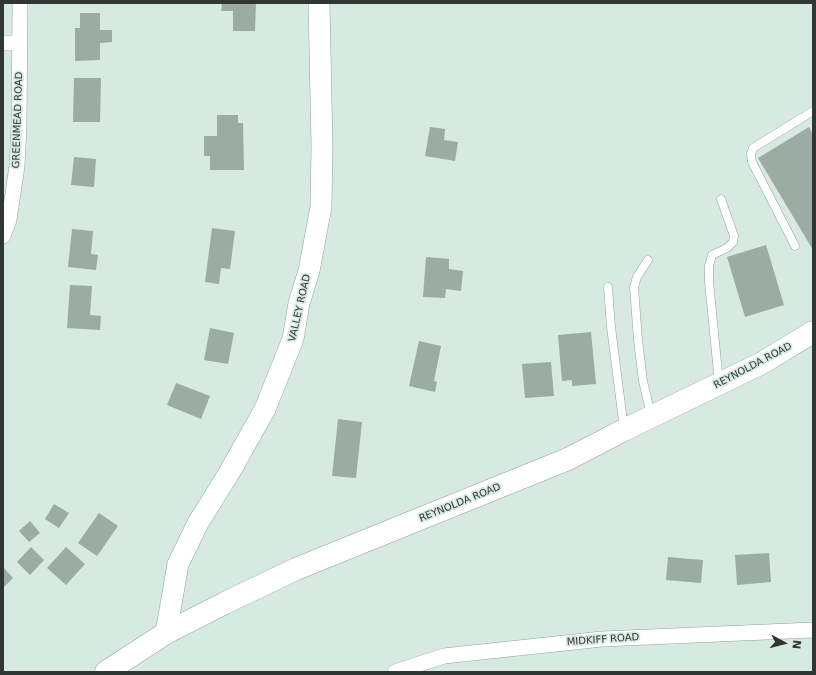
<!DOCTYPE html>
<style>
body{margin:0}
#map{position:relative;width:816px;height:675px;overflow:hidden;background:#d7eae1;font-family:"DejaVu Sans",sans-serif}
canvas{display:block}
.frame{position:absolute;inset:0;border:4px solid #2f3633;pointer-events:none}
.north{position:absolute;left:764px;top:623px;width:40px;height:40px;-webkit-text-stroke:3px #d7eae1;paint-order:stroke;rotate:97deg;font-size:11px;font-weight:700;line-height:16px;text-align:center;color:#2f3633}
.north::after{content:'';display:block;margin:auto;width:14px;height:18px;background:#2f3633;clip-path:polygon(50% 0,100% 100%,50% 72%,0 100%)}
</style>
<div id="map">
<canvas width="816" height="675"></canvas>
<div class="frame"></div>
<div class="north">N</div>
</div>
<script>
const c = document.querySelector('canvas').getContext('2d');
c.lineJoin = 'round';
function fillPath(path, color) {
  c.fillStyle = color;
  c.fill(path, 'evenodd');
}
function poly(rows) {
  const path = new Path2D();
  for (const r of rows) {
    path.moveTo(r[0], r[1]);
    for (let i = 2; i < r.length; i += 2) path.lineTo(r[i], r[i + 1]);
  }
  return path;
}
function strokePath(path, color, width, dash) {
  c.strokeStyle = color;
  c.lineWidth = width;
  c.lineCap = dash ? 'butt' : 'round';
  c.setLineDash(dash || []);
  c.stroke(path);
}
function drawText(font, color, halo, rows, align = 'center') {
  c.font = font + ' "DejaVu Sans",sans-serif';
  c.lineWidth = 3.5;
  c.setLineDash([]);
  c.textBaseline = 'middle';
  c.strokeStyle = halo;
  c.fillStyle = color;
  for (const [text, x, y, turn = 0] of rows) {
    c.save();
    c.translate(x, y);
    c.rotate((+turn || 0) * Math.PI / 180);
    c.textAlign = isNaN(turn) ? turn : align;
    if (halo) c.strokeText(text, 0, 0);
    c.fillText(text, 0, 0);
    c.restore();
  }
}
const building = poly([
 [222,3,256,3,255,31,233,31,233,11,221,11],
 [80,13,100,13,100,30,112,30,112,42,100,43,100,60,75,61,75,28,80,28],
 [74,78,101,78,100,122,73,122],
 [217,115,238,115,238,123,243,123,244,170,210,170,210,156,204,156,204,136,217,136],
 [430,127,445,129,444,140,458,142,455,161,425,156],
 [809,127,813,135,813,250,758,158],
 [74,157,96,159,94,187,71,185],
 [212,228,235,231,230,269,221,268,219,284,205,282],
 [72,229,93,231,91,254,98,255,96,270,68,267],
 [766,245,784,305,745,317,727,257],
 [426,257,449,259,449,269,463,271,461,291,446,289,445,298,423,297],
 [70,285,92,286,90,315,101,316,100,330,67,328],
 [210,328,234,333,228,364,204,360],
 [591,332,596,384,572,386,572,380,562,381,558,335],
 [419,341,441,346,434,381,437,382,435,392,409,386],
 [551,362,554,396,525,398,522,364],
 [176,383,210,396,201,419,167,405],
 [338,419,362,422,356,478,332,476],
 [54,504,69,513,59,528,45,519],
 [99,513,118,526,97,556,78,543],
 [30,521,40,533,29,542,19,531],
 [31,547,44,560,30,575,17,562],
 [66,547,85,564,66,585,47,568],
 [769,553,771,582,737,585,735,555],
 [668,557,703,560,701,583,666,580],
 [3,567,13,578,3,588]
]);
const lane = poly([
 [795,246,752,162,751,154,753,148,813,111],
 [648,260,637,277,634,287,638,340,643,381,651,415],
 [608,287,611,327,624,429],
 [719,383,709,282,709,266,712,255,727,248,733,242,734,236,721,199]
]);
const street = poly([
 [3,43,20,43],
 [3,236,9,220,17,166,19,126,20,3],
 [395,672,444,656,602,639,813,630]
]);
const secondary = poly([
 [166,633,178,564,198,523,229,473,265,409,293,339,299,303,309,271,321,207,322,146,319,3]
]);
const primary = poly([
 [106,672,166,633,225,603,296,569,568,459,624,430,762,363,813,332]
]);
const streetNames = [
 ["GREENMEAD ROAD",18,120,-88],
 ["VALLEY ROAD",300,308,-77],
 ["REYNOLDA ROAD",753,366,-28],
 ["REYNOLDA ROAD",460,503,-22],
 ["MIDKIFF ROAD",603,640,-4]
];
fillPath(building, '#9aaca4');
strokePath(lane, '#90a29a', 9);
strokePath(street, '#90a29a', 16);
strokePath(secondary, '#90a29a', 22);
strokePath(primary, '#90a29a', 23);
strokePath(lane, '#fff', 8);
strokePath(street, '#fff', 15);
strokePath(secondary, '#fff', 21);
strokePath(primary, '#fff', 22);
drawText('10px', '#2f3633', '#d7eae1', streetNames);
</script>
